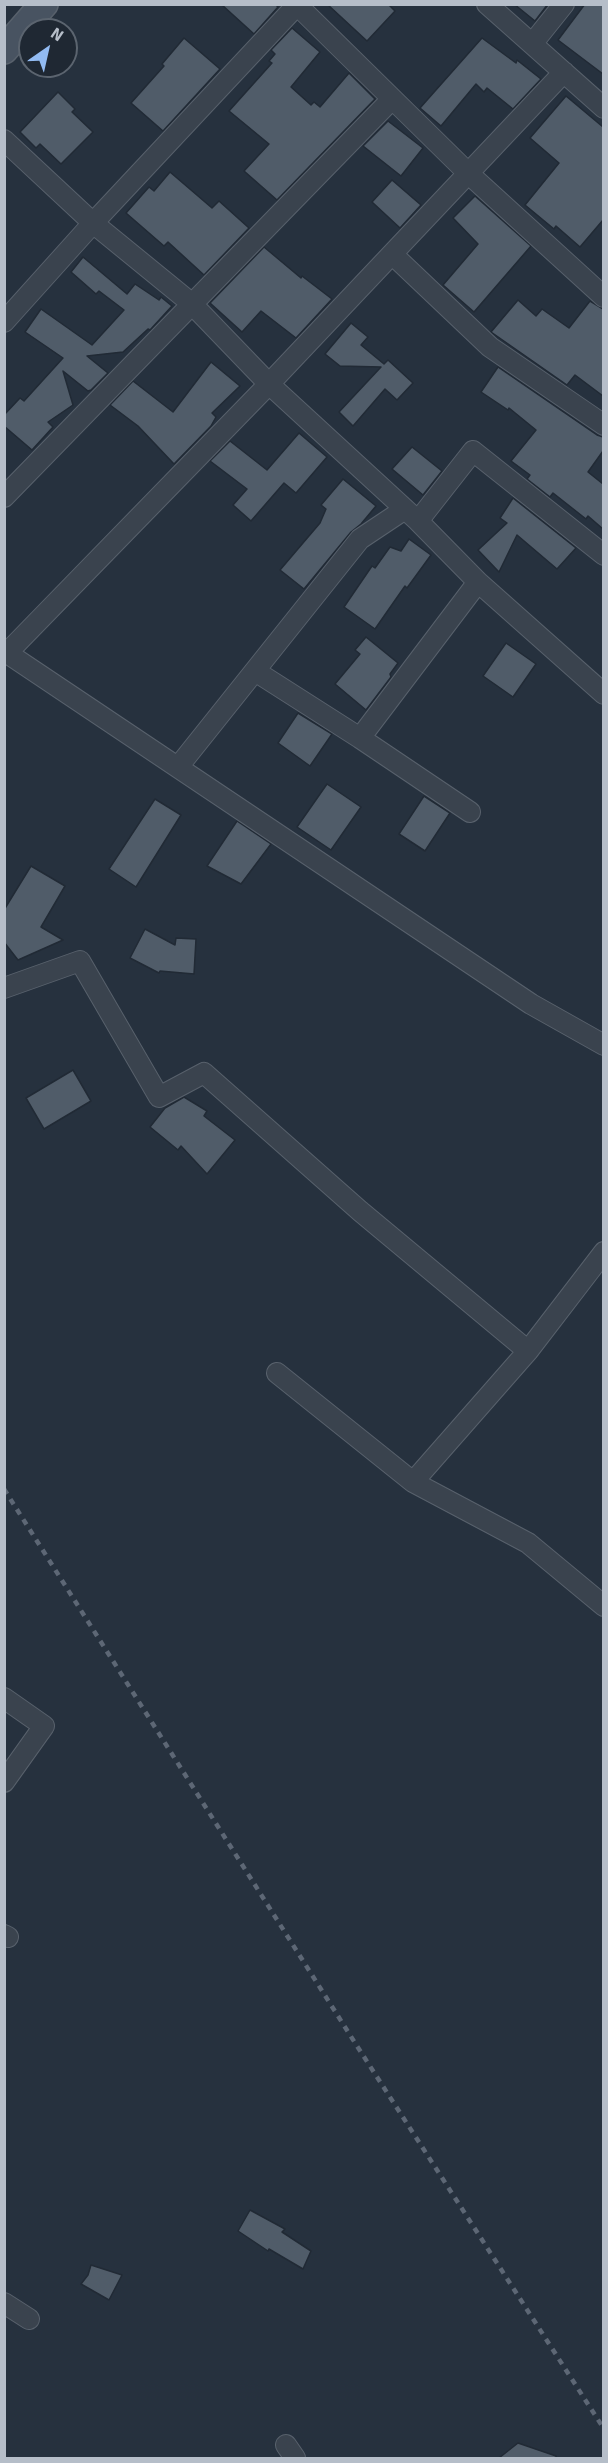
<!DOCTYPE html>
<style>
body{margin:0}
#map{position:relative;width:608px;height:2463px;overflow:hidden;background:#26313e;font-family:Signika,sans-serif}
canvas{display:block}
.frame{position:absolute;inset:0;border:6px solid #b6bec9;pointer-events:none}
.north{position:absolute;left:18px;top:18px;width:60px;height:60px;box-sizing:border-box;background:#1f2833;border:2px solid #5b646f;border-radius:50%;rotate:34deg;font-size:16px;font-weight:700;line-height:24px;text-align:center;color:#b6bec9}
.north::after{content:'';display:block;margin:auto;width:21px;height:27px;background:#92bbf2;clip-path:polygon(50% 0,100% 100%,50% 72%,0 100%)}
</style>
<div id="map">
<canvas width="608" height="2463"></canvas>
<div class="frame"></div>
<div class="north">N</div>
</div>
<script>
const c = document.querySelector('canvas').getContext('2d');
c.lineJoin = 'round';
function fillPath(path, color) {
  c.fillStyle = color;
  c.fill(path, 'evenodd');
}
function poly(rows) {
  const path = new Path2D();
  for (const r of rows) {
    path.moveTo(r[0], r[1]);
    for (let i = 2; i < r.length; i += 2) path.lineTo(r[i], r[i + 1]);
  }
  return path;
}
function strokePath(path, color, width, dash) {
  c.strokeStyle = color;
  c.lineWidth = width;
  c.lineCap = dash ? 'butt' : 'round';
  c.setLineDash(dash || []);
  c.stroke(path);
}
const building = poly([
 [221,4,275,4,278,7,254,34,221,4],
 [327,4,388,4,395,11,367,41,327,4],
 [514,4,548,4,535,21,514,4],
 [585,4,603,4,603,74,558,40,585,4],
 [292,28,320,52,291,87,311,105,314,102,320,107,349,73,375,99,277,200,244,171,269,144,229,111,272,63,269,61,275,54,271,50,292,28],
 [184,38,220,69,163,131,131,103,164,66,162,64,184,38],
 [482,38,516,63,517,60,541,79,513,109,487,88,484,92,476,84,441,126,420,108,482,38],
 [58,92,75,109,72,112,93,132,61,164,40,144,36,148,20,132,58,92],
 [566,96,603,127,603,220,580,247,556,226,554,229,525,205,559,163,530,138,566,96],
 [388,121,423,148,401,176,363,146,388,121],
 [170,172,212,208,219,201,249,228,204,275,168,242,164,246,126,213,149,187,154,191,170,172],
 [392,180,421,205,400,228,372,202,392,180],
 [475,196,531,246,474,312,443,285,478,244,453,218,475,196],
 [264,247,301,278,302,276,332,299,296,338,261,311,242,332,210,303,264,247],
 [83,257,127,294,135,284,159,300,161,297,172,306,150,330,148,329,123,352,87,356,108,373,91,390,88,391,63,371,73,405,48,422,53,427,32,450,4,426,4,415,20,398,24,401,63,358,25,332,41,309,92,345,124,310,99,291,96,294,71,272,83,257],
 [518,300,536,316,542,309,569,328,590,301,603,309,603,396,575,375,567,385,491,332,518,300],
 [351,323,368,337,361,345,384,364,388,360,413,383,397,400,385,389,353,426,339,412,381,367,340,366,325,354,351,323],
 [211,362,240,386,212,413,216,417,211,426,174,464,138,426,110,405,133,381,173,412,211,362],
 [498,367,597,435,603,437,603,451,588,472,603,484,603,529,588,516,586,519,553,493,550,497,527,479,530,475,511,461,536,430,509,408,508,410,481,392,498,367],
 [299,433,327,457,296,493,284,483,251,521,233,505,247,489,210,461,230,441,267,470,299,433],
 [412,447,442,471,423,495,392,469,412,447],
 [343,479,376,506,361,524,351,532,304,589,280,570,320,523,326,509,321,505,343,479],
 [513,498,576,548,557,569,517,535,499,572,478,550,507,523,500,518,513,498],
 [409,539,431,555,407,588,405,586,375,629,344,607,372,566,375,568,390,547,401,551,409,539],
 [366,637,398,663,390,674,391,677,366,710,335,684,360,654,355,650,366,637],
 [506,643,536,664,513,697,483,676,506,643],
 [298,713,332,734,310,766,278,743,298,713],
 [327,784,361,807,331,850,297,827,327,784],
 [424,796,450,813,425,851,399,834,424,796],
 [155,799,181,815,136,887,109,869,155,799],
 [237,821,271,844,241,884,207,866,237,821],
 [31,866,65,886,41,927,63,940,18,960,4,942,4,910,31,866],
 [145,929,175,945,176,938,196,939,194,974,160,971,159,973,130,958,145,929],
 [73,1070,91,1101,44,1129,26,1098,73,1070],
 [184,1097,207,1111,204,1116,235,1140,207,1174,181,1146,178,1150,150,1127,165,1108,184,1097],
 [250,2210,285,2229,282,2232,311,2251,303,2269,269,2249,268,2251,238,2231,250,2210],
 [91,2265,122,2275,109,2300,81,2284,88,2275,91,2265],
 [518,2443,556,2456,556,2458,499,2458,518,2443]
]);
const street = poly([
 [298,4,93,223,191,303,269,384,418,521,473,451,604,555],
 [487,4,604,108],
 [297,5,469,174,604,297],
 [532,44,564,4],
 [4,140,93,223,4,322],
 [392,254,490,347,604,425],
 [4,497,391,100],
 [418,521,478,582,604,694],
 [4,651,531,1004,604,1045],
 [7,653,269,384,564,72],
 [255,671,360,738],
 [178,767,360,539,405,509],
 [470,812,360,738,478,582],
 [4,988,80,961,159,1097,204,1073,360,1211,528,1351,604,1252],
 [277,1373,413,1482,528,1543,604,1606],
 [413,1482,528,1351],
 [4,1698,44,1726,4,1782],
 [4,1935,8,1937],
 [4,2303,29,2319],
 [286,2445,295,2458]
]);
const secondary = poly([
 [4,50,44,4]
]);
const rail = poly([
 [4,1489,357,2046,604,2429]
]);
fillPath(building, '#505c69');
strokePath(building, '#212a35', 1.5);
strokePath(street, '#58616c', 22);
strokePath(secondary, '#58616c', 30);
strokePath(street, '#3a434e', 20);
strokePath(secondary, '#485361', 27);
strokePath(rail, '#5d6775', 4.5, [6, 6]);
</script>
